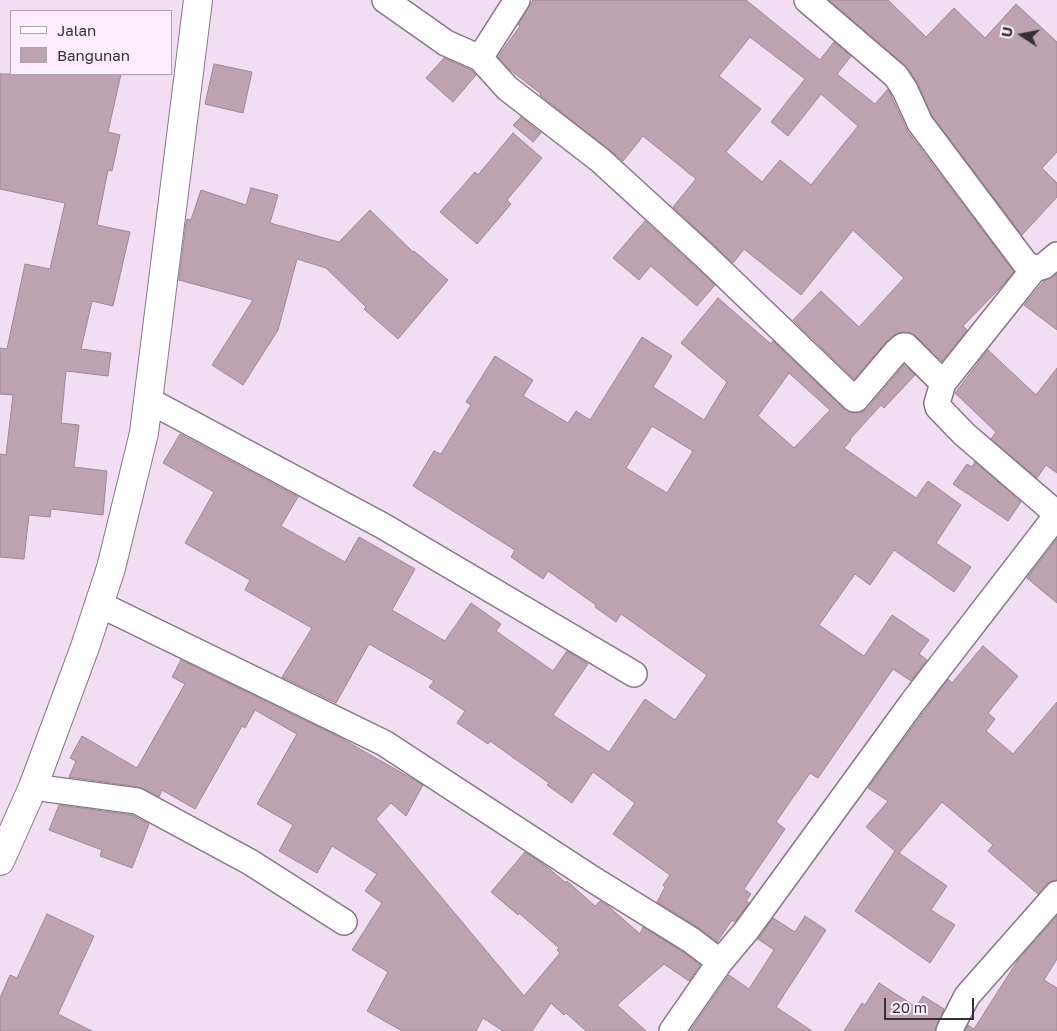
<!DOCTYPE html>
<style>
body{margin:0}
#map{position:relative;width:1057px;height:1031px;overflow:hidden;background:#f1def3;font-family:"Golos Text",sans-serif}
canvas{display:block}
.legend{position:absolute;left:10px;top:10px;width:162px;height:65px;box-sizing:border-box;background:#fcedfe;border:1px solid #ada1ae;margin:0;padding:6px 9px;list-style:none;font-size:15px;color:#362f37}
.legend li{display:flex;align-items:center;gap:10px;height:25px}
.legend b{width:25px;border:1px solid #ada1ae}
.north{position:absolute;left:997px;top:10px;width:50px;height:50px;-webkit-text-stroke:4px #fcedfe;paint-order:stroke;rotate:281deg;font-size:14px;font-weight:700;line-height:20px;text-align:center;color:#362f37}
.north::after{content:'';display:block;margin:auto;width:18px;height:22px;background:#362f37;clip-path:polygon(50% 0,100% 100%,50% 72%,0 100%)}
.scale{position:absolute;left:884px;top:998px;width:90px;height:22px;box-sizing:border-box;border:2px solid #362f37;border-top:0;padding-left:6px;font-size:15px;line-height:18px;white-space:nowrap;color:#362f37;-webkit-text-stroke:4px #fcedfe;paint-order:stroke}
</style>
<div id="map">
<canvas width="1057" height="1031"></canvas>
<ul class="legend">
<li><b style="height:6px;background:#fff"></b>Jalan</li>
<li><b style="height:14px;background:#bca3af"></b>Bangunan</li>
</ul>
<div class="north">U</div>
<div class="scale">20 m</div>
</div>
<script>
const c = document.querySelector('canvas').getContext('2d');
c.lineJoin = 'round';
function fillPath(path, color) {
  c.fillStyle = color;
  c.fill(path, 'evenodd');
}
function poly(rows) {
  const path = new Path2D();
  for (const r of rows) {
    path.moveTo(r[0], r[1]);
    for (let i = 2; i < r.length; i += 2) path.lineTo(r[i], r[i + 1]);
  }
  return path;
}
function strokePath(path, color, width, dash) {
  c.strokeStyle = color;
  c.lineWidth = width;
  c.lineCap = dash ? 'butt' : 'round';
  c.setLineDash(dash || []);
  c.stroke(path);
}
const building = poly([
 [533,0,746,0,820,60,834,42,851,56,837,74,875,104,888,89,908,132,1014,272,1001,287,963,326,967,330,942,361,916,336,902,332,894,335,887,341,854,379,793,320,821,291,859,327,904,278,853,230,801,295,744,249,733,263,673,207,696,179,643,136,623,161,540,95,541,94,509,69,498,57,520,26,518,24,533,0],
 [750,37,805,79,771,122,788,136,821,94,858,126,811,185,780,160,762,182,726,152,761,109,719,76,750,37],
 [829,0,888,0,926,37,954,8,985,38,1016,4,1057,42,1057,152,1042,168,1057,183,1057,197,1022,235,932,116,918,84,908,68,829,0],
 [444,58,471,70,476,75,453,102,426,78,444,58],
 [214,64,252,72,243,113,205,104,214,64],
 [0,74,121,74,108,132,120,135,112,171,108,170,97,225,130,232,113,306,92,301,81,349,111,353,108,376,66,371,61,423,79,425,74,467,107,471,103,515,51,509,50,517,29,515,24,559,0,557,0,454,6,455,13,395,0,394,0,348,7,349,25,264,50,269,65,203,0,189,0,74],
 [521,117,541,133,533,142,513,125,521,117],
 [513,133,542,158,507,200,511,204,477,244,440,212,475,172,478,175,513,133],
 [251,188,278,195,270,223,339,242,370,210,413,252,414,251,448,280,398,339,364,309,366,307,326,268,297,259,278,330,243,385,212,365,253,300,179,280,186,223,187,219,191,220,201,190,246,205,251,188],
 [645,221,715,285,697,306,651,266,639,280,613,258,645,221],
 [1057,274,1057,330,1024,305,1044,281,1057,274],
 [718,298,771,344,773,341,844,409,853,413,862,412,867,409,904,365,915,375,884,408,881,405,850,439,851,440,844,448,916,498,928,481,961,505,936,543,971,567,954,592,894,550,870,585,855,574,819,625,864,656,892,615,929,640,919,654,927,660,911,681,893,669,818,778,810,773,776,822,785,829,744,889,751,894,746,901,749,903,735,922,732,920,717,942,699,928,657,902,665,887,663,885,670,875,613,834,635,803,593,772,572,803,547,785,549,783,490,741,488,744,457,723,465,711,429,687,434,681,369,644,336,703,282,677,312,628,245,590,250,580,185,543,214,492,163,463,180,434,298,497,281,526,345,562,359,537,415,569,392,610,445,641,471,603,501,624,496,631,553,671,567,651,588,664,553,715,609,752,645,699,675,720,707,675,621,614,616,622,595,607,596,605,548,571,543,579,511,557,515,550,413,486,434,451,441,454,471,405,466,402,495,356,533,380,523,396,568,423,576,411,590,420,642,337,672,356,653,387,704,420,727,382,681,343,718,298],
 [789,373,830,410,794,448,758,416,789,373],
 [652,426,693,451,667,493,626,468,652,426],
 [988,350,1036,395,1057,368,1057,473,1046,465,1037,478,991,439,996,432,955,393,988,350],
 [975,462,1021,502,1008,521,953,484,967,464,972,467,975,462],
 [1057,539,1057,603,1027,578,1057,539],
 [983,646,1018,676,988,713,995,719,986,731,1013,754,1057,702,1057,880,1052,881,1047,884,1038,894,988,851,993,845,942,802,899,853,947,886,931,910,955,925,930,963,855,911,895,851,866,827,888,801,868,788,948,679,952,683,983,646],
 [181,660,339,737,423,785,406,816,391,803,376,819,524,996,560,953,557,950,559,948,519,913,518,915,491,892,525,852,547,867,566,883,567,881,595,906,600,901,608,906,640,934,643,927,683,952,700,965,689,981,664,964,617,1005,646,1031,586,1031,566,1013,564,1015,551,1003,532,1031,503,1031,483,1018,476,1031,402,1031,367,1011,388,972,352,950,382,903,365,891,377,874,332,846,317,873,279,851,293,825,257,804,297,734,255,710,245,728,242,726,195,809,162,790,159,797,139,787,69,777,76,761,70,758,82,736,137,768,185,684,172,677,181,660],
 [59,805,132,815,149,824,132,868,100,856,102,850,49,830,59,805],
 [47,914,94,936,58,1014,92,1031,0,1031,0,998,10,975,17,978,47,914],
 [805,916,826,930,776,1007,812,1031,690,1031,729,975,749,989,774,950,758,939,773,918,795,932,805,916],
 [1057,916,1057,959,1044,980,1057,988,1057,1031,965,1031,968,1025,974,1029,1018,960,1057,916],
 [879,983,916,1007,923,996,944,1009,935,1031,844,1031,862,1003,865,1005,879,983]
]);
const minor = poly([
 [385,0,446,43,480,58,507,88,600,160,705,256,854,399,856,399,896,352,903,346,906,346,943,383,937,403,938,407,964,434,1057,514],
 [807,0,896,76,905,90,920,123,1025,263,1034,269,1044,266,1057,255],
 [480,58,517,0],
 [943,383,1034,269],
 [148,400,383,526,634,674],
 [99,604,384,743,594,880,691,940,720,962,746,931,912,703,1057,515],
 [33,787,137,801,250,862,344,922],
 [672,1031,720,962],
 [949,1031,967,996,1057,894]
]);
const primary = poly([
 [0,861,33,787,85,647,111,568,144,433,198,0]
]);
fillPath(building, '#bca3af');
strokePath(building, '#a08793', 1);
strokePath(minor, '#877689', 28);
strokePath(primary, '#877689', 30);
strokePath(minor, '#fff', 25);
strokePath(primary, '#fff', 28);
</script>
